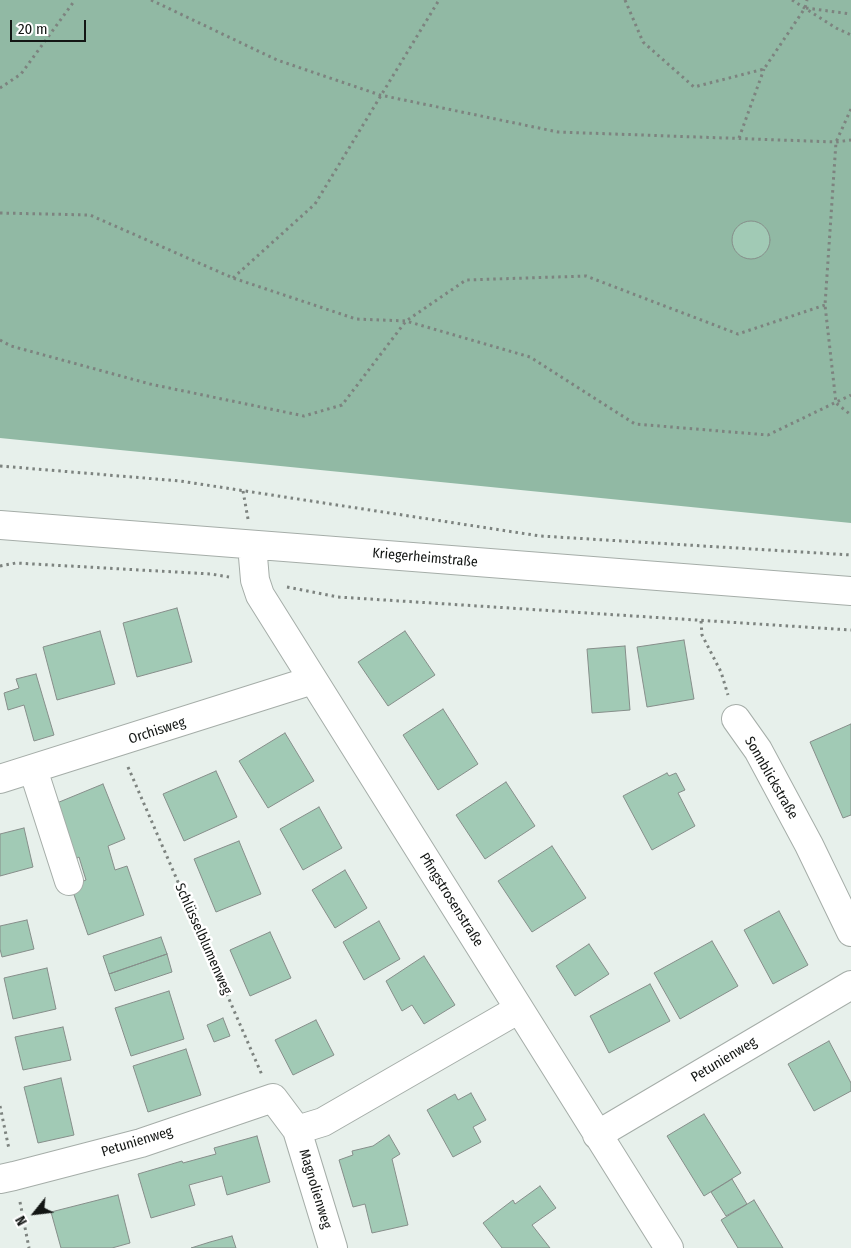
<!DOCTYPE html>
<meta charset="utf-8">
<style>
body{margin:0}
#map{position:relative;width:851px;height:1248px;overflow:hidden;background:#e7f0eb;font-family:"Fira Sans Condensed",sans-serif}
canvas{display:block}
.north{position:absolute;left:10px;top:1188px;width:50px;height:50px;-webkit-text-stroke:4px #fff;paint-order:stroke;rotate:241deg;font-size:14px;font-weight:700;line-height:20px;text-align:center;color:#131614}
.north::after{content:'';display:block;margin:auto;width:18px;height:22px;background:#131614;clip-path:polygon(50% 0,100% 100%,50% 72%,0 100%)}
.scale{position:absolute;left:10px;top:20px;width:76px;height:22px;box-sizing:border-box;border:2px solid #131614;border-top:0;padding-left:6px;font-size:15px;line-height:18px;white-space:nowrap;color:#131614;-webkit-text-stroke:4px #fff;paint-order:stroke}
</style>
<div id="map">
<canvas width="851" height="1248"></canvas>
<div class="north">N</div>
<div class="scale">20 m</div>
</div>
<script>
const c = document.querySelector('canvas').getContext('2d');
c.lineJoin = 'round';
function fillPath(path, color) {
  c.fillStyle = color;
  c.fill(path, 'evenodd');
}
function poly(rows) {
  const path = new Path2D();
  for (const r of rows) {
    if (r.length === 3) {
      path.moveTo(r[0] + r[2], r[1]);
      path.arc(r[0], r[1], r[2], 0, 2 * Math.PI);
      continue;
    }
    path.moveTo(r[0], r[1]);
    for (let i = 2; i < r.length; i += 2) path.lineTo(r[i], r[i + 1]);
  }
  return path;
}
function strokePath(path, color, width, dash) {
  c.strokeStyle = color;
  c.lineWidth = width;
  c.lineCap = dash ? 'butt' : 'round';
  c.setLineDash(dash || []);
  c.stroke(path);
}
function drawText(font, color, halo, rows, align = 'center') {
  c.font = font + ' "Fira Sans Condensed",sans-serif';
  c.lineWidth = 5;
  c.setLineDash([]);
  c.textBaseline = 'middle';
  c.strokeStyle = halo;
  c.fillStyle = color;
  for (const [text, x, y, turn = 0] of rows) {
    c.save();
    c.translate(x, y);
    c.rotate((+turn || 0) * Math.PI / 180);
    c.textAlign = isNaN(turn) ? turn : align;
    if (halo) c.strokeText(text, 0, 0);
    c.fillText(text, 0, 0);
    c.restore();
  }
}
const forest = poly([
 [0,0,851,0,851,523,0,438]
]);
const building = poly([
 [751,240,19],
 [177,608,192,662,137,677,123,623,177,608],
 [100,631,115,684,57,700,43,647,100,631],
 [405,631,435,675,388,706,358,662,405,631],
 [684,640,694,699,647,707,637,647,684,640],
 [625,646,630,710,592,713,587,649,625,646],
 [36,674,54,735,34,741,24,705,8,710,4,693,19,688,16,679,36,674],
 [443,709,478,764,438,790,403,735,443,709],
 [851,724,851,815,843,818,810,742,851,724],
 [285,733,314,781,268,808,239,761,285,733],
 [216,771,237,817,184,841,163,794,216,771],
 [667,773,669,776,676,773,685,790,678,793,695,826,652,850,623,796,667,773],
 [506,782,535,826,485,859,456,815,506,782],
 [103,784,125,839,108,846,115,870,127,866,144,915,88,935,71,886,86,880,79,857,74,860,52,805,103,784],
 [319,807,342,848,303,870,280,829,319,807],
 [24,828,33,867,0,876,0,834,24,828],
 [239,841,261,894,216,912,194,859,239,841],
 [552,846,586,898,532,932,498,881,552,846],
 [345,870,367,908,335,928,312,890,345,870],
 [779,911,808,965,773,984,744,930,779,911],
 [27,920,34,949,2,957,0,949,0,926,27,920],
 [379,921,400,959,364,980,343,942,379,921],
 [270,932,291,978,250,996,230,950,270,932],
 [161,937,167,954,109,974,103,956,161,937],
 [712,941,738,986,680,1019,654,973,712,941],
 [589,944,609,974,575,996,556,966,589,944],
 [167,954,172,972,115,991,109,974,167,954],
 [424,956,455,1005,424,1024,412,1005,402,1011,386,981,424,956],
 [47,968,56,1009,13,1019,4,978,47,968],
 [650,984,670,1021,609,1053,590,1016,650,984],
 [169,991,184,1039,131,1056,115,1008,169,991],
 [223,1018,230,1036,214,1042,207,1025,223,1018],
 [316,1020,334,1055,293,1075,275,1040,316,1020],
 [63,1027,71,1060,23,1070,15,1037,63,1027],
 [829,1041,851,1083,851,1091,814,1111,788,1064,829,1041],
 [186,1049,201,1095,148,1112,133,1066,186,1049],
 [61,1078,74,1135,38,1143,24,1087,61,1078],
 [471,1093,486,1120,473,1127,481,1142,453,1157,427,1110,455,1094,458,1100,471,1093],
 [704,1114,741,1173,704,1196,667,1136,704,1114],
 [389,1135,400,1154,392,1159,408,1225,372,1233,365,1204,353,1207,339,1160,353,1155,352,1151,373,1146,389,1135],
 [257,1136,270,1182,227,1195,222,1176,189,1185,195,1205,151,1218,138,1174,182,1161,183,1163,216,1154,214,1148,257,1136],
 [732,1179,747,1204,726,1216,711,1192,732,1179],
 [540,1186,556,1208,532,1225,550,1248,502,1248,483,1223,513,1200,515,1204,540,1186],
 [118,1195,130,1243,112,1248,61,1248,51,1212,118,1195],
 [754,1200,783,1248,738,1248,721,1220,754,1200],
 [232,1236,236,1248,191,1248,210,1242,232,1236]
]);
const path = poly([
 [151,0,277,60,380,95,558,132,836,142,851,140],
 [625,0,643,42,694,87,764,69,805,8,807,0],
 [792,0,836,28,851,35],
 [806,8,851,14],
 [0,88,21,74,75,0],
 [851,109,836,142,825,305,836,403,851,415],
 [739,138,764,69],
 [0,213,90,215,233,278,356,319,406,321,530,357,635,424,768,435,851,395],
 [233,278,315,204,439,0],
 [0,340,11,346,150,384,304,416,342,405,406,321,466,280,586,276,738,334,825,305],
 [0,466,180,481,540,536,851,555],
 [243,491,248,519],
 [0,566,16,563,211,574,229,577],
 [287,587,338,597,851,630],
 [701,621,702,635,721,672,728,695],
 [128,767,262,1075],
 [0,1106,9,1149],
 [20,1202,29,1248]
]);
const minor = poly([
 [0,525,851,591],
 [252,545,255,580,260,595,669,1248],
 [736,719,758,750,809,845,851,932],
 [33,769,69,881],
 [0,779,313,680],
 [297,1130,323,1122,519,1009],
 [597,1135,851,985],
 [0,1179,14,1176,141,1143,273,1098,297,1130,333,1248]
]);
const streetNames = [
 ["Kriegerheimstraße",425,558,5],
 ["Orchisweg",157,731,-18],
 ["Sonnblickstraße",771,778,60],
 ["Pfingstrosenstraße",451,900,58],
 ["Schlüsselblumenweg",203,939,66],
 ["Petunienweg",724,1060,-31],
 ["Petunienweg",137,1142,-17],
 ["Magnolienweg",315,1189,73]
];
fillPath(forest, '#91b9a4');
fillPath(building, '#a1cab5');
strokePath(building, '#868e8a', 1);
strokePath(minor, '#a5ada8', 30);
strokePath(path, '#7d837f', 3, [2.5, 4]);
strokePath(minor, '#fff', 28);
drawText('14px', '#131614', '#fff', streetNames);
</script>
